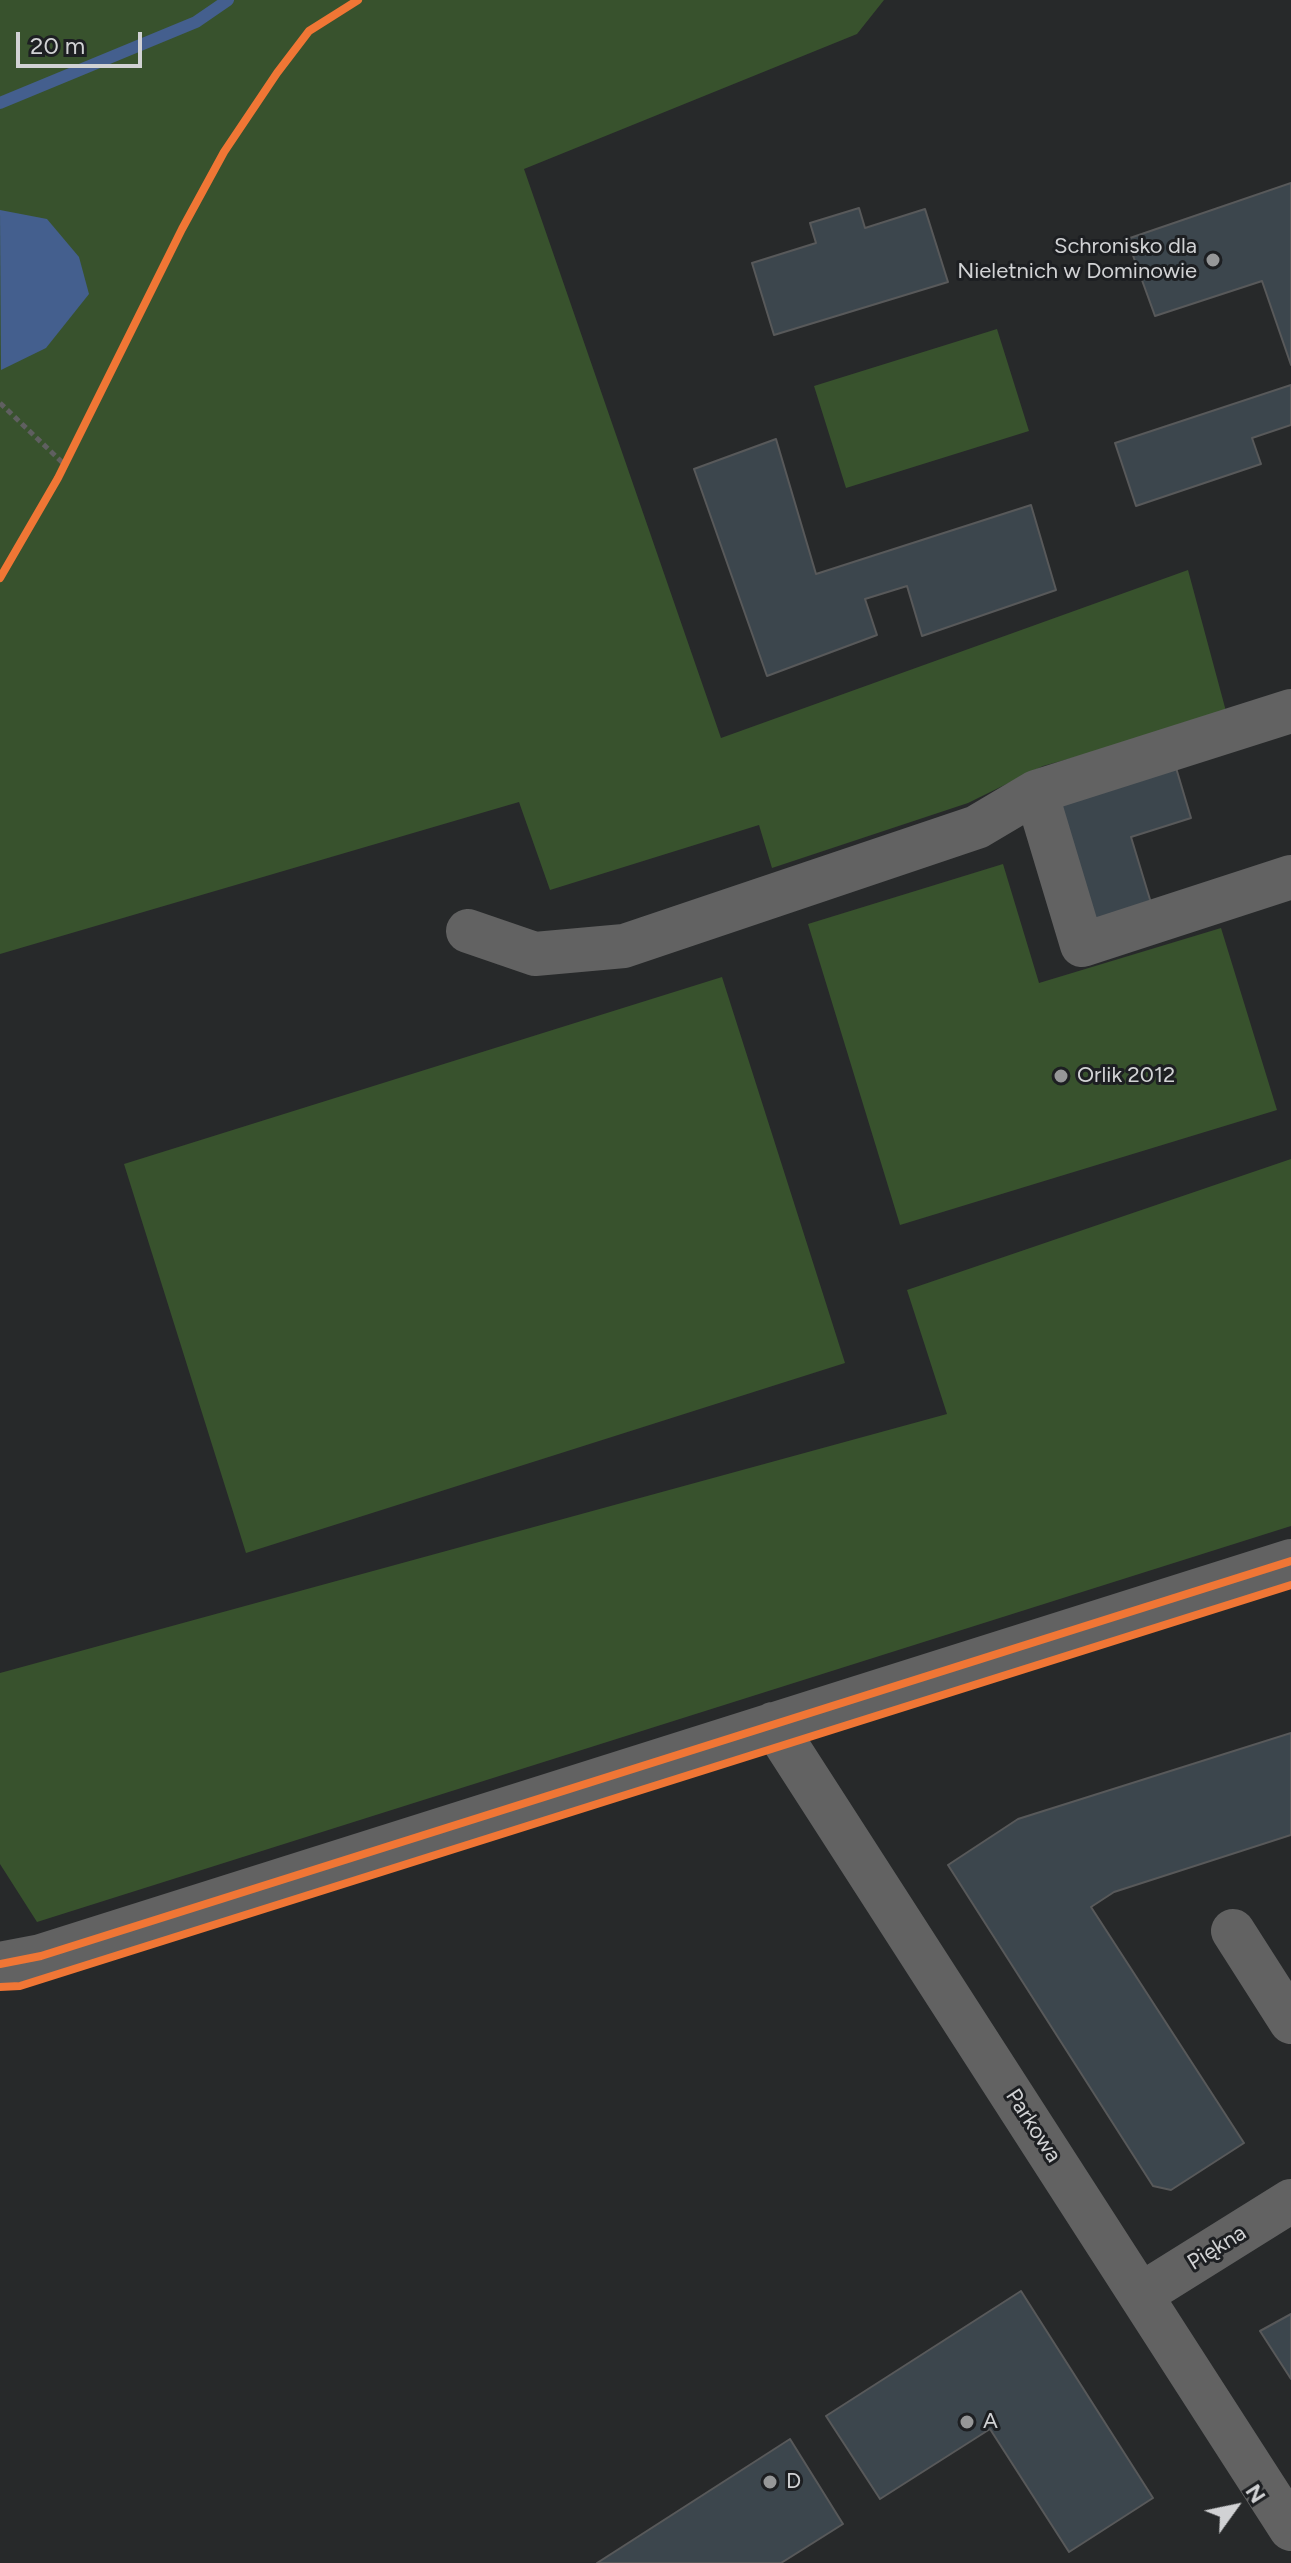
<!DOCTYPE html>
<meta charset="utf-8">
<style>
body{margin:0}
#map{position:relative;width:1291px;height:2563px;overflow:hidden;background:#27292a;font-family:Figtree,sans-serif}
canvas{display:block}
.north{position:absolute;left:1195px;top:2467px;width:80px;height:80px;-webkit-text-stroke:6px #1d1f22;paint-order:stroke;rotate:57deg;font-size:22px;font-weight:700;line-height:32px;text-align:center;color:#d1d2d4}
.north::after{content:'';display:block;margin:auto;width:28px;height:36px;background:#d1d2d4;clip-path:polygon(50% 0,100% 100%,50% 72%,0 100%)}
.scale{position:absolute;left:16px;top:32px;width:126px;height:36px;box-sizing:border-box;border:4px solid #d1d2d4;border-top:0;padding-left:10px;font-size:24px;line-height:28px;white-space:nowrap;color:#d1d2d4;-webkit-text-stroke:6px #1d1f22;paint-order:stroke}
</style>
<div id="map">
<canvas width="1291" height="2563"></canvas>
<div class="north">N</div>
<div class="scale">20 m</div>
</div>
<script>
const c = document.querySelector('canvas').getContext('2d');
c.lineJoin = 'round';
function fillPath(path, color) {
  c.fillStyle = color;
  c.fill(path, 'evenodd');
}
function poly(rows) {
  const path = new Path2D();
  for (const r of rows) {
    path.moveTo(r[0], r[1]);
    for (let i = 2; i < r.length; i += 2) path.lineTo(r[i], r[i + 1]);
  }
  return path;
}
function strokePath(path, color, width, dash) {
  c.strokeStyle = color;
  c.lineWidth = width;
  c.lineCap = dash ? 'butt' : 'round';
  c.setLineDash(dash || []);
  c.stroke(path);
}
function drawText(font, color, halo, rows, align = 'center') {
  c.font = font + ' Figtree,sans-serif';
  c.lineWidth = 6;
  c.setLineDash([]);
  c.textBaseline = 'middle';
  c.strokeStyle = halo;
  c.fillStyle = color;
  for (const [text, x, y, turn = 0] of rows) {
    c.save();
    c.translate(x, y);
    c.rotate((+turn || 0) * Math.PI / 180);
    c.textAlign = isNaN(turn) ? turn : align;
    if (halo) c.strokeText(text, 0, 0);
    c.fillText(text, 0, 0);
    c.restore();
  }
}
const green = poly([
 [0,0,884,0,857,34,524,169,721,738,1188,570,1227,715,1043,766,968,803,772,868,759,825,550,890,519,802,0,954],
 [997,329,1029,431,846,488,814,386],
 [1003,864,1039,983,1221,928,1277,1110,900,1225,808,924],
 [722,977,845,1363,246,1553,124,1164],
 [1291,1159,1291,1526,37,1922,0,1864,0,1673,947,1414,907,1290]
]);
const water = poly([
 [0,210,47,219,79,257,89,294,46,348,1,370]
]);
const stream = poly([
 [0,103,196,22,228,0]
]);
const building = poly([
 [1291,183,1291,365,1262,281,1155,316,1127,239,1291,183],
 [859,208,865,228,925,209,948,282,774,335,752,263,816,243,810,223,859,208],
 [1291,385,1291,425,1252,438,1261,464,1136,506,1115,443,1291,385],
 [776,439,816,574,1031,505,1056,590,922,636,907,586,865,599,877,635,767,676,694,469,776,439],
 [1174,761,1191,818,1131,837,1155,916,1088,936,1046,800,1174,761],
 [1291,1733,1291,1835,1114,1892,1091,1907,1244,2143,1171,2190,1153,2186,948,1865,1018,1819,1291,1733],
 [1021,2291,1153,2498,1069,2552,990,2429,880,2499,826,2416,1021,2291],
 [1291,2314,1291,2379,1260,2331,1291,2314],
 [790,2439,843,2524,781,2563,597,2563,790,2439]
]);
const path = poly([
 [0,403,65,465]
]);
const minor = poly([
 [1036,792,1082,945,1291,877],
 [468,931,535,954,624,946,977,827,1036,792,1291,711],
 [773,1724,1291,2529],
 [1233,1931,1291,2022],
 [0,1964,41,1956,1291,1561],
 [1142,2294,1291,2201]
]);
const cycleway = poly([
 [0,578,58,478,182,229,224,152,277,73,309,31,358,0],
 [0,1964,41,1956,1291,1561],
 [0,1987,20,1986,1291,1585]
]);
const markers = [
 [1213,260,8,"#969798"],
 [1061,1076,8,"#969798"],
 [967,2422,8,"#969798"],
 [770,2482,8,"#969798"]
];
const poiNames = [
 ["Schronisko dla",1197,247,"right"],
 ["Nieletnich w Dominowie",1197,272,"right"],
 ["Orlik 2012",1077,1076],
 ["A",983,2422],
 ["D",786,2482]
];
const streetNames = [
 ["Parkowa",1033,2126,57],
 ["Piękna",1217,2248,-32]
];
fillPath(green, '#38522d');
fillPath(water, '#445f8e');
strokePath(stream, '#445f8e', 12);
fillPath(building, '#3c464d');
strokePath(building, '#58595a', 2);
strokePath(path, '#5f5f60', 5, [6, 4]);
strokePath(minor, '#626262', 44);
strokePath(cycleway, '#f07635', 8);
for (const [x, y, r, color] of markers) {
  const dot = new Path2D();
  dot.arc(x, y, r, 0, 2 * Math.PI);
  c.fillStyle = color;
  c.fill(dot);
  strokePath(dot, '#1d1f22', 3);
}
drawText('22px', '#d1d2d4', '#1d1f22', poiNames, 'left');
drawText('22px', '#d1d2d4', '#1d1f22', streetNames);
</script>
